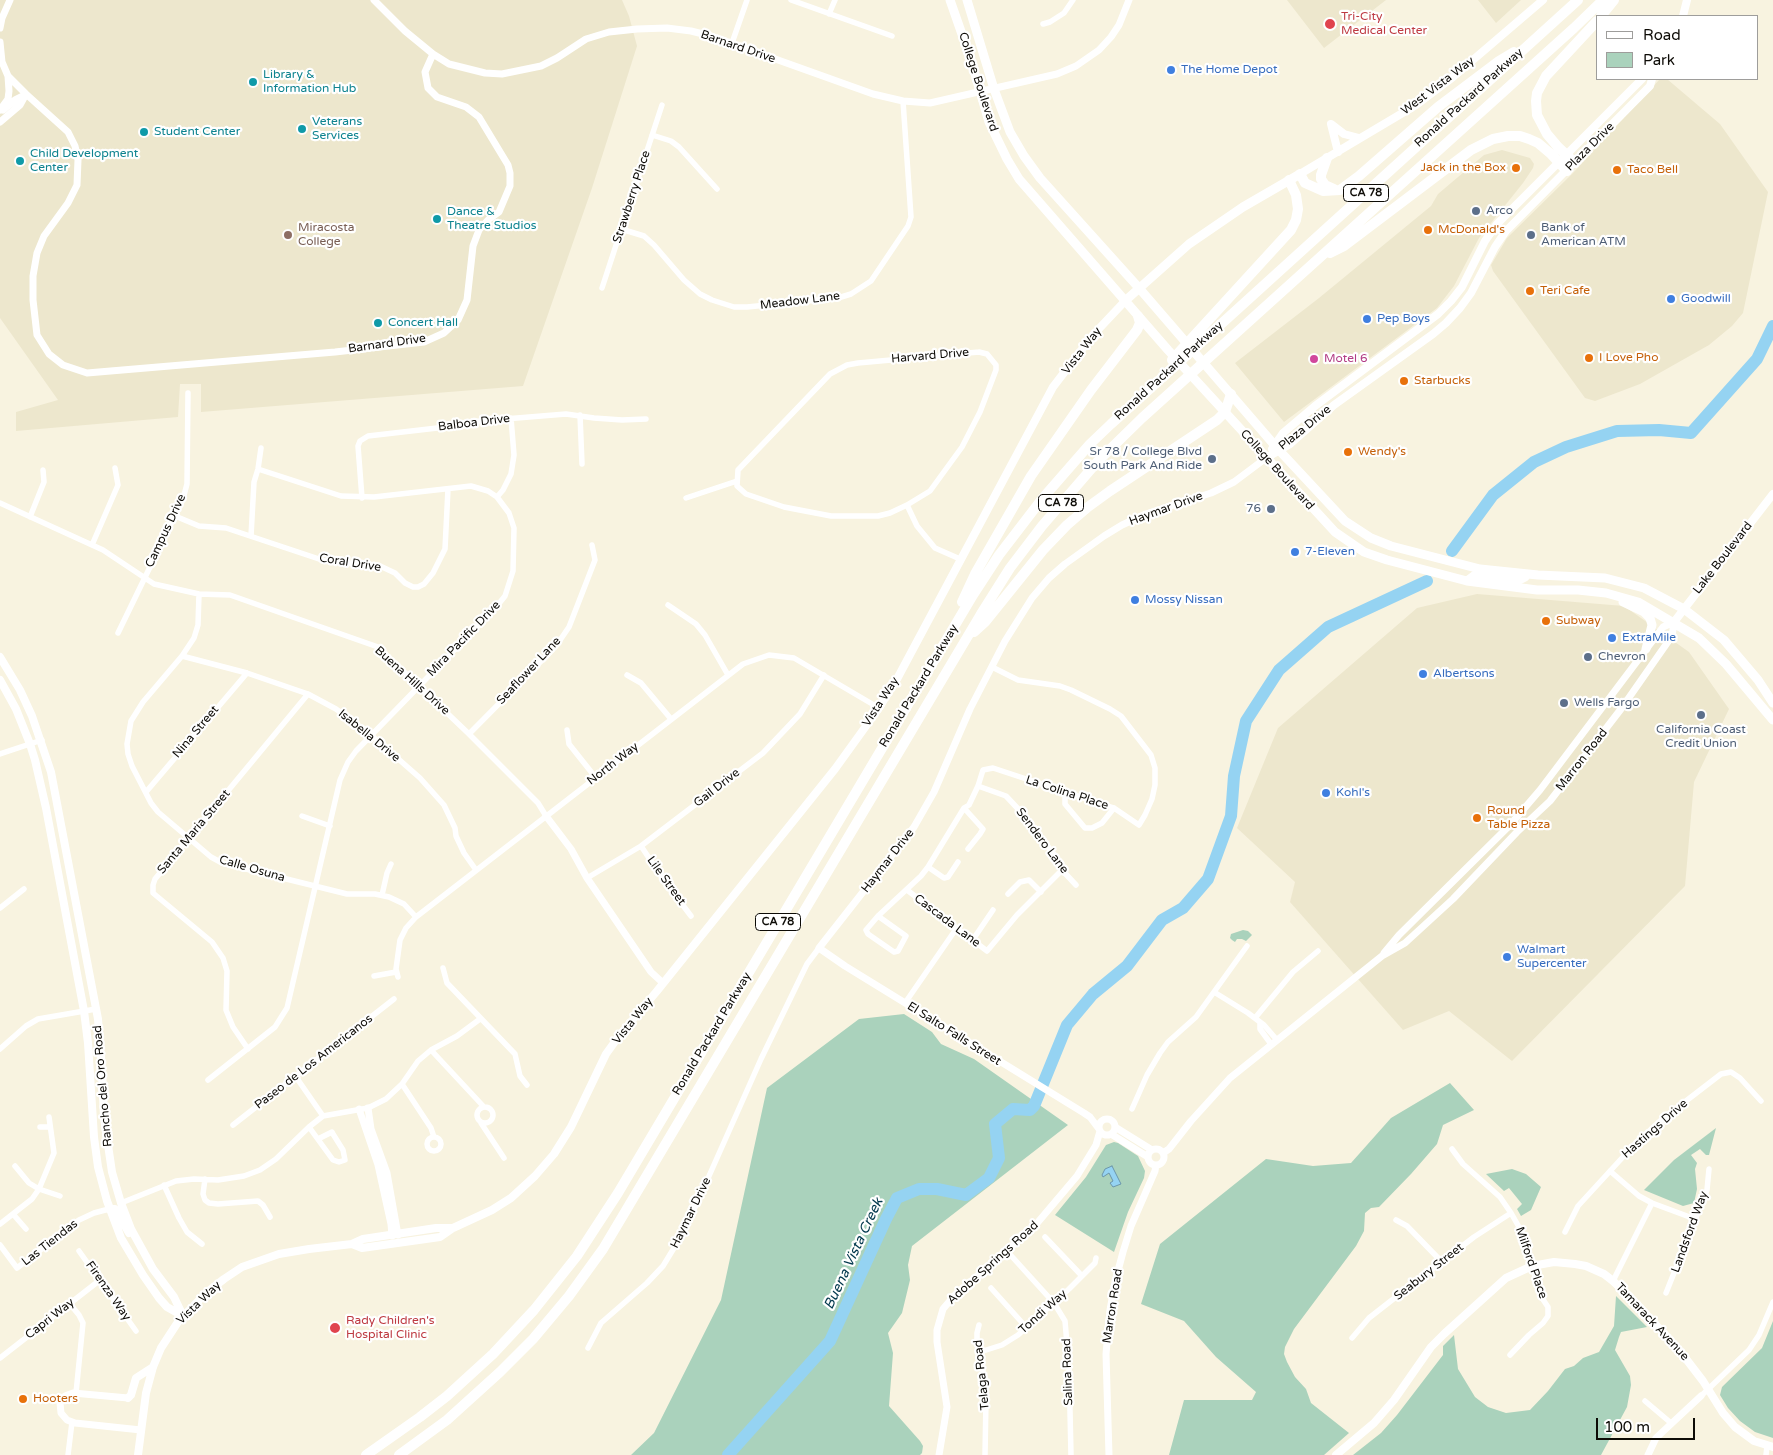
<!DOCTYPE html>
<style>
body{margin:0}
#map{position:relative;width:1773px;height:1455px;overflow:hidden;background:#f8f3e0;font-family:"Varela Round",sans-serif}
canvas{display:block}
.legend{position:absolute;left:1596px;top:15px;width:162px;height:65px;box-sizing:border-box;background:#fff;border:1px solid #9e9d9b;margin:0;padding:6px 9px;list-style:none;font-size:15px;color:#0d0b06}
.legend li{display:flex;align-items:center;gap:10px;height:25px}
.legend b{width:25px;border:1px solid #9e9d9b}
.scale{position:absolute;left:1596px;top:1418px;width:99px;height:22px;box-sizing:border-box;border:2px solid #0d0b06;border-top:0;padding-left:6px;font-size:15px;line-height:18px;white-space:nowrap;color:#0d0b06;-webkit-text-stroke:4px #fff;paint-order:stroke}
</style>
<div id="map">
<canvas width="1773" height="1455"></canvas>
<ul class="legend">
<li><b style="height:6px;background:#fff"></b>Road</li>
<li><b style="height:14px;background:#aad2bc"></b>Park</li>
</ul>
<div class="scale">100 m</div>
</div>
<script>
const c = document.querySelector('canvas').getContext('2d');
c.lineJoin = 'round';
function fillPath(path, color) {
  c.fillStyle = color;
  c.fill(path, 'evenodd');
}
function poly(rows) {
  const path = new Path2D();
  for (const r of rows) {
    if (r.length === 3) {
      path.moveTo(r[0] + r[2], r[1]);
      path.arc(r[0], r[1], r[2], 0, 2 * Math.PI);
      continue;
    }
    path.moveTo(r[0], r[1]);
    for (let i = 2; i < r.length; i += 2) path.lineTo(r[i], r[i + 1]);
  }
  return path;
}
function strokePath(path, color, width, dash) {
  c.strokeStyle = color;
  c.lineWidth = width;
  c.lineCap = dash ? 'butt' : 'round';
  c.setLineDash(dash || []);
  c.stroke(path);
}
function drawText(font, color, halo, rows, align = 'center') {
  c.font = font + ' "Varela Round",sans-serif';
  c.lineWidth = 4.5;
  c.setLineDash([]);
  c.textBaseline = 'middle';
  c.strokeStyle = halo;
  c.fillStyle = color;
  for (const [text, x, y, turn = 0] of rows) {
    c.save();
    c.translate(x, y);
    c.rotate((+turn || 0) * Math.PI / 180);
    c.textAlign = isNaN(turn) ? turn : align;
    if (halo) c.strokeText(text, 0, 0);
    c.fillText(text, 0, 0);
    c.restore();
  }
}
const built = poly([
 [0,0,622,0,629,16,637,46,592,188,523,386,201,412,201,384,180,384,178,417,16,431,16,412,58,400,0,318],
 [1287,0,1386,0,1324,48],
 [1478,0,1521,0,1496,23],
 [1660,79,1667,79,1720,124,1768,192,1743,313,1732,326,1709,345,1640,384,1595,401,1585,398,1493,271,1491,265,1507,238,1573,173],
 [1502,150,1530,158,1534,164,1533,168,1523,183,1479,238,1454,286,1437,308,1284,422,1235,363,1319,298,1431,206,1438,194,1484,155],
 [1477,594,1624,606,1689,652,1729,709,1694,782,1685,886,1512,1061,1449,1011,1403,1030,1290,902,1295,882,1237,828,1278,728,1417,608]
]);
const green = poly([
 [1243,930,1248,931,1252,935,1246,941,1242,939,1237,939,1235,942,1232,940,1230,938,1231,934],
 [904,1014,932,1032,941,1044,974,1059,1068,1125,912,1246,908,1265,910,1280,902,1313,888,1333,893,1353,889,1406,920,1441,923,1446,922,1453,920,1455,631,1455,654,1433,721,1300,767,1088,859,1019],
 [1450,1083,1474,1110,1443,1125,1437,1144,1411,1174,1379,1207,1371,1208,1365,1213,1364,1231,1356,1246,1294,1329,1285,1347,1284,1354,1287,1362,1295,1377,1306,1389,1311,1403,1349,1433,1324,1455,1169,1455,1184,1400,1252,1400,1256,1392,1216,1357,1184,1321,1141,1304,1160,1244,1266,1159,1313,1166,1351,1163,1391,1118],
 [1716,1128,1709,1155,1706,1155,1700,1149,1691,1155,1697,1163,1695,1169,1697,1189,1694,1203,1683,1206,1644,1190,1674,1160],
 [1114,1142,1118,1143,1138,1156,1145,1171,1144,1178,1128,1212,1114,1252,1055,1215,1086,1177,1106,1145],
 [1512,1169,1526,1174,1541,1187,1531,1210,1521,1216,1517,1209,1522,1204,1509,1188,1504,1191,1486,1174],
 [1616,1296,1647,1327,1621,1332,1619,1337,1615,1350,1630,1376,1631,1385,1627,1407,1601,1455,1353,1455,1381,1433,1397,1415,1443,1355,1443,1346,1454,1335,1458,1369,1475,1397,1488,1407,1506,1413,1530,1410,1548,1391,1565,1369,1574,1366,1583,1358,1599,1352,1614,1326],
 [1773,1321,1773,1438,1755,1432,1740,1421,1728,1408,1720,1395,1722,1387,1762,1348]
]);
const water = poly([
 [1112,1166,1121,1184,1113,1187,1110,1183,1113,1181,1109,1173,1103,1177,1102,1175,1105,1169,1112,1166]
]);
const river = poly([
 [1452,551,1493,495,1534,462,1566,447,1617,431,1659,430,1691,433,1757,359,1773,326],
 [728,1455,830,1341,886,1219,897,1198,919,1189,937,1189,966,1195,989,1178,999,1158,995,1124,1013,1109,1030,1110,1034,1106,1067,1025,1093,994,1127,966,1162,920,1183,908,1208,879,1231,816,1234,776,1246,721,1279,670,1328,627,1427,581]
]);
const minor = poly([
 [791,0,892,36],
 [829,14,835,0],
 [1043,24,1050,22,1064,13,1073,0],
 [732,43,747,0],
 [652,135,671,141,679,147,717,189],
 [621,229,644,236,654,245,684,280,700,294,712,300,734,307,747,307,838,298,851,294,871,281,908,226,911,217,903,101],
 [602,288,662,105],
 [979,352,987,354,996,365,996,370,980,412,962,447,930,491,907,505,890,513,878,516,831,516,784,507,746,494,737,486,738,470,830,374,847,365,858,363,979,352],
 [580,415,582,464],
 [497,497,503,490,511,474,514,455,511,418],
 [362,498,358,446,360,441,368,436,446,427,468,422,566,414,594,418,622,420,646,419],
 [686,498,737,481],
 [0,503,103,550,154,584,199,594,230,595,378,647,469,734,538,803,546,816],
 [907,505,917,526,935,548,960,559],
 [175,516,199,526,226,528,325,561,380,566,395,573,405,583,413,587,418,587,424,584,433,573,445,549,448,489],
 [30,517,44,482,43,470],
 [251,536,254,482,258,469,261,448],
 [92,545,118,485,115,468],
 [199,594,198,625,194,638,182,656,143,702,131,721,127,744,128,754,132,766,151,803,158,812,211,857,222,863,347,894,375,894,389,897,404,904,416,917],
 [668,605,696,624,705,635,728,675],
 [118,633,183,499,187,484,188,393],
 [182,656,247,673,308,694,336,709,371,735,420,778,444,805,455,828,456,836,464,853,476,870],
 [627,675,641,683,671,719],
 [567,730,569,744,596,778],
 [469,734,556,646,569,627,595,560,592,545],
 [0,754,42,740],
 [978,786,1006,796,1021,812,1057,858,1062,870,1076,885],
 [146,792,247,673],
 [1065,794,1065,804,1085,828,1092,828,1102,823,1114,808],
 [964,808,983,829,980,834,968,849],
 [302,816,330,826],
 [641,846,663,879,691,916],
 [928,867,944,878,948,877,958,862],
 [587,878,641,846,763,753,800,714,824,675],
 [907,890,987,951,1017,915,1062,870],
 [1008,894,1020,882,1029,880,1041,892],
 [382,895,387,873,391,864],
 [0,908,24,889],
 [878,916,906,936,898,951,894,952,868,934,866,930,878,916,921,876,928,867,964,808,969,805,978,786,983,770,993,768,1114,808,1139,825,1145,815,1152,799,1155,785,1155,768,1151,755,1121,716,1110,709,1071,690,1060,686,1018,680,992,667],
 [972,941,993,910],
 [443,968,447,983,515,1054,520,1076,527,1085],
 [374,976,396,972],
 [398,977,396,969,400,940,406,928,416,917,743,664,769,655,794,658,879,708],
 [1214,992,1248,1013,1264,1025,1277,1040],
 [905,1003,956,929],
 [1255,1018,1293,972,1318,951],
 [1260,1023,1260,1029,1271,1044],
 [0,1049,26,1026,38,1019,96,1009],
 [248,1049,233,1027,226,1010,227,971,223,958,212,942,153,893,153,885,155,879,308,694],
 [431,1050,484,1107],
 [296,1077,323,1116],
 [208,1080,275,1027,287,1008,340,780,348,762,356,751,497,606,505,596,513,571,514,528,509,513,497,497,488,491,471,486,374,497,341,496,258,469],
 [402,1084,431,1128,434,1137],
 [485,1115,8],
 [1132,1109,1147,1075,1160,1053,1168,1042,1196,1017,1247,946],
 [481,1123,504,1158],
 [233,1125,394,999],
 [40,1127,49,1127],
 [309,1127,333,1160,339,1162,345,1160,343,1150,333,1134,332,1132,318,1139],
 [434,1144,7],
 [1452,1149,1463,1164,1500,1197,1511,1213,1519,1227,1542,1298,1548,1307,1548,1316,1543,1323,1529,1335,1510,1355],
 [15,1166,29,1183,39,1189,60,1196],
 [1610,1171,1639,1196,1652,1203,1695,1219],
 [205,1179,203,1194,205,1200,209,1203,218,1204,258,1201,263,1205,270,1217],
 [164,1185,179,1218,187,1232,202,1244],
 [121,1203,176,1181,194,1179,218,1180,244,1176,260,1170,276,1159,309,1127,323,1116,368,1108,386,1099,402,1084,418,1061,431,1050,457,1036,480,1019],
 [13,1214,26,1229],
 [1396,1220,1407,1226,1441,1261],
 [0,1224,32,1199,39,1189,54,1153,49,1117],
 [1565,1232,1578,1206,1633,1146,1660,1121,1721,1074,1731,1072,1740,1078,1761,1101],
 [1045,1237,1082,1276],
 [0,1245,17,1268,79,1220,94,1213,109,1209],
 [1006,1250,1054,1303,1065,1321,1069,1367,1071,1455],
 [79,1251,136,1331],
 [1613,1281,1652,1203],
 [991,1288,1026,1327],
 [1666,1293,1707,1190,1709,1169],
 [70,1304,79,1315,83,1323,76,1393],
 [979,1325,977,1333,977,1342,982,1361,986,1399,985,1455],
 [1352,1338,1369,1318,1401,1293,1474,1237,1511,1213],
 [588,1348,601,1323,647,1283,663,1266,685,1230,761,1059,807,964,819,948],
 [980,1352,1002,1345,1018,1335,1069,1289,1095,1263,1096,1258],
 [0,1358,100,1280],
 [1701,1396,1749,1350,1759,1335,1773,1302],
 [1645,1401,1671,1423],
 [68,1455,72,1422],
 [1766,1455,1767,1446]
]);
const tertiary = poly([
 [374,0,405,31,433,54,449,64,485,73,502,74,541,66,557,58,586,39,609,32,637,29,667,28,691,31,711,36,873,94,903,101,930,103,1057,74,1076,66,1099,50,1111,37,1119,25,1129,0],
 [0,28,2,18,10,0],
 [0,42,2,62,8,76,26,94,68,132,75,146,78,160,77,185,68,203,44,236,37,253,33,276,33,300,37,335,49,354,63,365,87,373,335,352,424,342,444,333,458,320,467,300,473,246,479,230,488,220,499,212,510,186,510,173,508,165,479,117,466,107,437,97,428,88,425,72,433,54],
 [0,110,8,99,9,91,8,76],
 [3,110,15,100,25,95],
 [0,122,20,105,26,94],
 [546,816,571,849,587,878,651,972,663,983],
 [1384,953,1399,935,1510,825,1540,790,1663,627,1674,622],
 [368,1108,371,1129,387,1173,398,1235],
 [359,1109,378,1165,391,1224,392,1236],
 [1107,1127,8],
 [1115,1127,1152,1150],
 [1099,1129,1090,1117,1084,1113,845,966,819,948,914,827,934,792,970,709,1005,641,1032,598,1049,578,1065,564,1104,536,1122,525,1146,514,1211,493,1234,482,1266,458],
 [1111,1134,1148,1157],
 [1156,1157,8],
 [1163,1153,1169,1149,1191,1121,1230,1078,1382,956,1405,943,1453,899,1517,832,1550,801,1621,709,1672,636,1674,622],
 [128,1398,73,1393,65,1396,60,1403,61,1413,67,1420,75,1423,141,1430],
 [939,1455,947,1407,937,1342,937,1330,943,1309,954,1296,1033,1228,1077,1176,1096,1145,1100,1131],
 [1109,1455,1106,1354,1110,1310,1115,1282,1123,1252,1131,1226,1155,1171,1156,1165],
 [1648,1455,1656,1438,1701,1396]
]);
const secondary = poly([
 [1683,16,1687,0],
 [1338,152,1331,124,1344,134,1359,138],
 [1300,174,1416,105,1453,77,1543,0],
 [1272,449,1283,433,1315,406,1438,314,1451,301,1462,287,1485,241,1497,224,1642,79],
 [1266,458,1290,444,1334,405,1433,334,1446,323,1460,308,1471,293,1495,247,1506,231,1650,86,1652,79],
 [1674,622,1773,494],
 [0,657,20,690,32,716,51,772,98,1019,102,1071,104,1118,112,1172,121,1203,131,1229,153,1269,174,1297,183,1316],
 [0,680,16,709,30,744,35,760,46,808,84,1011,88,1043,94,1137,98,1167,107,1201,121,1238,143,1275,159,1298,167,1307,183,1316],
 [109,1209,115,1209,129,1233],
 [352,1244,362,1248,440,1237,453,1228,492,1210,511,1198,535,1176,554,1154,571,1127,606,1054,619,1036,657,991,835,769,879,708,897,679,1053,387,1093,335,1126,300],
 [128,1398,131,1395,136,1378,153,1367],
 [138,1455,146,1393,153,1367,161,1348,178,1322,206,1293,224,1279,242,1267,279,1254,309,1249,352,1244,363,1239,436,1228,453,1228],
 [1336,1455,1374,1423,1394,1400,1431,1347,1444,1334,1506,1278,1532,1266,1554,1262,1575,1264,1586,1266,1604,1274,1613,1281,1632,1299,1680,1351,1703,1381,1723,1413,1735,1427,1754,1441,1773,1447]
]);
const primary = poly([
 [950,0,971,60,989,122,1007,159,1019,179,1168,350,1335,532,1364,552,1387,560,1467,581,1537,590,1578,590,1606,593,1638,602,1699,638,1726,664,1773,720],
 [967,0,994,89,1010,132,1024,156,1040,178,1139,288,1277,448,1345,521,1371,538,1391,546,1480,569,1538,575,1605,578,1644,588,1684,609,1724,640,1758,680,1773,703],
 [1126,300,1189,244,1243,207,1300,174],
 [1467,581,1475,575,1521,579,1525,577,1526,574],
 [1623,602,1644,612,1650,618,1652,625,1646,649]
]);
const motorway = poly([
 [1601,16,1614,0],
 [1327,158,1321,175,1321,179,1325,185,1334,189],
 [1575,163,1558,147,1547,134,1537,115,1536,101,1537,93,1546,76,1597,21],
 [1300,174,1305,183,1323,191,1340,190,1359,176,1438,107,1499,61,1514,52],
 [1330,253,1344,246,1471,150,1493,139,1508,136,1520,136,1529,139,1538,143,1551,154,1567,171],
 [1172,360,1291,230,1296,220,1298,209,1296,195,1289,180],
 [962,602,975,574,1031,476,1091,390,1137,330,1140,323,1138,316],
 [974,632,985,622,1043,550,1067,525,1088,507,1110,491,1217,420,1225,412,1231,394],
 [366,1455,420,1417,447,1396,493,1354,534,1310,577,1256,618,1193,973,595,999,555,1042,499,1090,444,1111,424,1578,0],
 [399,1455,447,1420,500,1372,533,1339,569,1296,603,1249,981,614,1010,568,1042,526,1098,461,1142,418,1574,28,1603,0]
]);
const markers = [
 [1330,24,6,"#e0444e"],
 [1171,70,5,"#3f7fe0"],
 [253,82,5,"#0f9aa8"],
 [302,129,5,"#0f9aa8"],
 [144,132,5,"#0f9aa8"],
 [20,161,5,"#0f9aa8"],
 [1516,168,5,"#e8710a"],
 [1617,170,5,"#e8710a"],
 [1476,211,5,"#5c6f8a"],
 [437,219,5,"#0f9aa8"],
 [1428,230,5,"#e8710a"],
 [288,235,5,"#8d6e63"],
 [1531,235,5,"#5c6f8a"],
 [1530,291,5,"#e8710a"],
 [1671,299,5,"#3f7fe0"],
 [1367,319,5,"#3f7fe0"],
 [378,323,5,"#0f9aa8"],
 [1589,358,5,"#e8710a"],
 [1314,359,5,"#d1479c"],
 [1404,381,5,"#e8710a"],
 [1348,452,5,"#e8710a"],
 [1212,459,5,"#5c6f8a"],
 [1271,509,5,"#5c6f8a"],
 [1295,552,5,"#3f7fe0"],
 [1135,600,5,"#3f7fe0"],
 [1546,621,5,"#e8710a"],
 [1612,638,5,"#3f7fe0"],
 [1588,657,5,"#5c6f8a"],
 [1423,674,5,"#3f7fe0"],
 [1564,703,5,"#5c6f8a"],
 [1701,715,5,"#5c6f8a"],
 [1326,793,5,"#3f7fe0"],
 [1477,818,5,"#e8710a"],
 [1507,957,5,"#3f7fe0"],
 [335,1328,6,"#e0444e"],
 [23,1399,5,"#e8710a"]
];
const shields = [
 [1366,193,45],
 [1061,503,45],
 [778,922,45]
];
const shieldNames = [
 ["CA 78",1366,193],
 ["CA 78",1061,503],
 ["CA 78",778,922]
];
const healthNames = [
 ["Tri-City",1341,17],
 ["Medical Center",1341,31],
 ["Rady Children's",346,1321],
 ["Hospital Clinic",346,1335]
];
const streetNames = [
 ["Barnard Drive",738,47,19],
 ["College Boulevard",978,82,72],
 ["West Vista Way",1438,86,-37],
 ["Ronald Packard Parkway",1469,98,-42],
 ["Plaza Drive",1590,147,-45],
 ["Strawberry Place",632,197,-72],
 ["Meadow Lane",800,301,-7],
 ["Barnard Drive",387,344,-8],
 ["Vista Way",1082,351,-52],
 ["Harvard Drive",930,356,-5],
 ["Ronald Packard Parkway",1169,371,-42],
 ["Balboa Drive",474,423,-7],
 ["Plaza Drive",1305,428,-39],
 ["College Boulevard",1277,470,48],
 ["Haymar Drive",1166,509,-20],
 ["Campus Drive",166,531,-65],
 ["Lake Boulevard",1723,558,-52],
 ["Coral Drive",350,563,9],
 ["Mira Pacific Drive",464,639,-46],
 ["Seaflower Lane",529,671,-47],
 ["Buena Hills Drive",412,681,42],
 ["Ronald Packard Parkway",919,686,-59],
 ["Vista Way",881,702,-57],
 ["Nina Street",196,732,-50],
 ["Isabella Drive",369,736,39],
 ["Marron Road",1582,760,-52],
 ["North Way",613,764,-38],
 ["Gail Drive",717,788,-38],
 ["La Colina Place",1067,793,18],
 ["Santa Maria Street",194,832,-50],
 ["Sendero Lane",1042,841,53],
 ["Haymar Drive",888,861,-52],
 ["Calle Osuna",252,869,16],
 ["Lile Street",666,881,54],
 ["Cascada Lane",947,921,37],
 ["Vista Way",633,1021,-51],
 ["Ronald Packard Parkway",712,1034,-59],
 ["El Salto Falls Street",954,1034,32],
 ["Paseo de Los Americanos",314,1062,-38],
 ["Rancho del Oro Road",103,1086,-95],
 ["Hastings Drive",1655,1129,-41],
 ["Haymar Drive",691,1213,-64],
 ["Landsford Way",1690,1232,-70],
 ["Las Tiendas",50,1243,-38],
 ["Adobe Springs Road",993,1263,-42],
 ["Milford Place",1531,1263,71],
 ["Seabury Street",1429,1272,-38],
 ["Firenza Way",108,1291,55],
 ["Vista Way",199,1303,-44],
 ["Marron Road",1113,1306,-81],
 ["Tondi Way",1043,1312,-42],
 ["Capri Way",50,1319,-38],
 ["Tamarack Avenue",1652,1322,47],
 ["Salina Road",1068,1372,-92],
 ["Telaga Road",982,1375,-96]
];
const shopNames = [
 ["The Home Depot",1181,70],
 ["Goodwill",1681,299],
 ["Pep Boys",1377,319],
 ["7-Eleven",1305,552],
 ["Mossy Nissan",1145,600],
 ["ExtraMile",1622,638],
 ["Albertsons",1433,674],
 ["Kohl's",1336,793],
 ["Walmart",1517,950],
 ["Supercenter",1517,964]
];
const cultureNames = [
 ["Library &",263,75],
 ["Information Hub",263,89],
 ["Veterans",312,122],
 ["Services",312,136],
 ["Student Center",154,132],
 ["Child Development",30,154],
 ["Center",30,168],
 ["Dance &",447,212],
 ["Theatre Studios",447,226],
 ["Concert Hall",388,323]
];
const foodNames = [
 ["Jack in the Box",1506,168,"right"],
 ["Taco Bell",1627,170],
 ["McDonald's",1438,230],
 ["Teri Cafe",1540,291],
 ["I Love Pho",1599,358],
 ["Starbucks",1414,381],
 ["Wendy's",1358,452],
 ["Subway",1556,621],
 ["Round",1487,811],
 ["Table Pizza",1487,825],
 ["Hooters",33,1399]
];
const serviceNames = [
 ["Arco",1486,211],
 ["Bank of",1541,228],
 ["American ATM",1541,242],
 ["Sr 78 / College Blvd",1202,452,"right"],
 ["South Park And Ride",1202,466,"right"],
 ["76",1261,509,"right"],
 ["Chevron",1598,657],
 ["Wells Fargo",1574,703],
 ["California Coast",1701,730,"center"],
 ["Credit Union",1701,744,"center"]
];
const educationNames = [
 ["Miracosta",298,228],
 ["College",298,242]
];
const hotelNames = [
 ["Motel 6",1324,359]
];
const waterNames = [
 ["Buena Vista Creek",854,1254,-65]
];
fillPath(built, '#ede7cd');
fillPath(green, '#aad2bc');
fillPath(water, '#95d3f2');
strokePath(water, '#6c97ab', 1);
strokePath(river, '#95d3f2', 12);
strokePath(minor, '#fff', 5.5);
strokePath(tertiary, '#fff', 7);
strokePath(secondary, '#fff', 8);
strokePath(primary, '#fff', 9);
strokePath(motorway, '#fff', 10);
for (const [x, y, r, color] of markers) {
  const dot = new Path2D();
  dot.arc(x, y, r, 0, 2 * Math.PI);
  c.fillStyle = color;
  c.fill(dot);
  strokePath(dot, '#fff', 2);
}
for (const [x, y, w] of shields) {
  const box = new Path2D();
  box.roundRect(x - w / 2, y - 8.5, w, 17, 4);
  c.fillStyle = '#fff';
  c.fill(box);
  strokePath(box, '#0d0b06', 1);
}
drawText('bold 11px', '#0d0b06', null, shieldNames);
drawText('12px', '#be3a42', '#fff', healthNames, 'left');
drawText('12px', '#0d0b06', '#fff', streetNames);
drawText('12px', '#366cbe', '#fff', shopNames, 'left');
drawText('12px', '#0d838f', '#fff', cultureNames, 'left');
drawText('12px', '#c56008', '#fff', foodNames, 'left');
drawText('12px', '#4e5e75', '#fff', serviceNames, 'left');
drawText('12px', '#785e54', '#fff', educationNames, 'left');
drawText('12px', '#b23c85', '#fff', hotelNames, 'left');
drawText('italic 14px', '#00374c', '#fff', waterNames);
</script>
